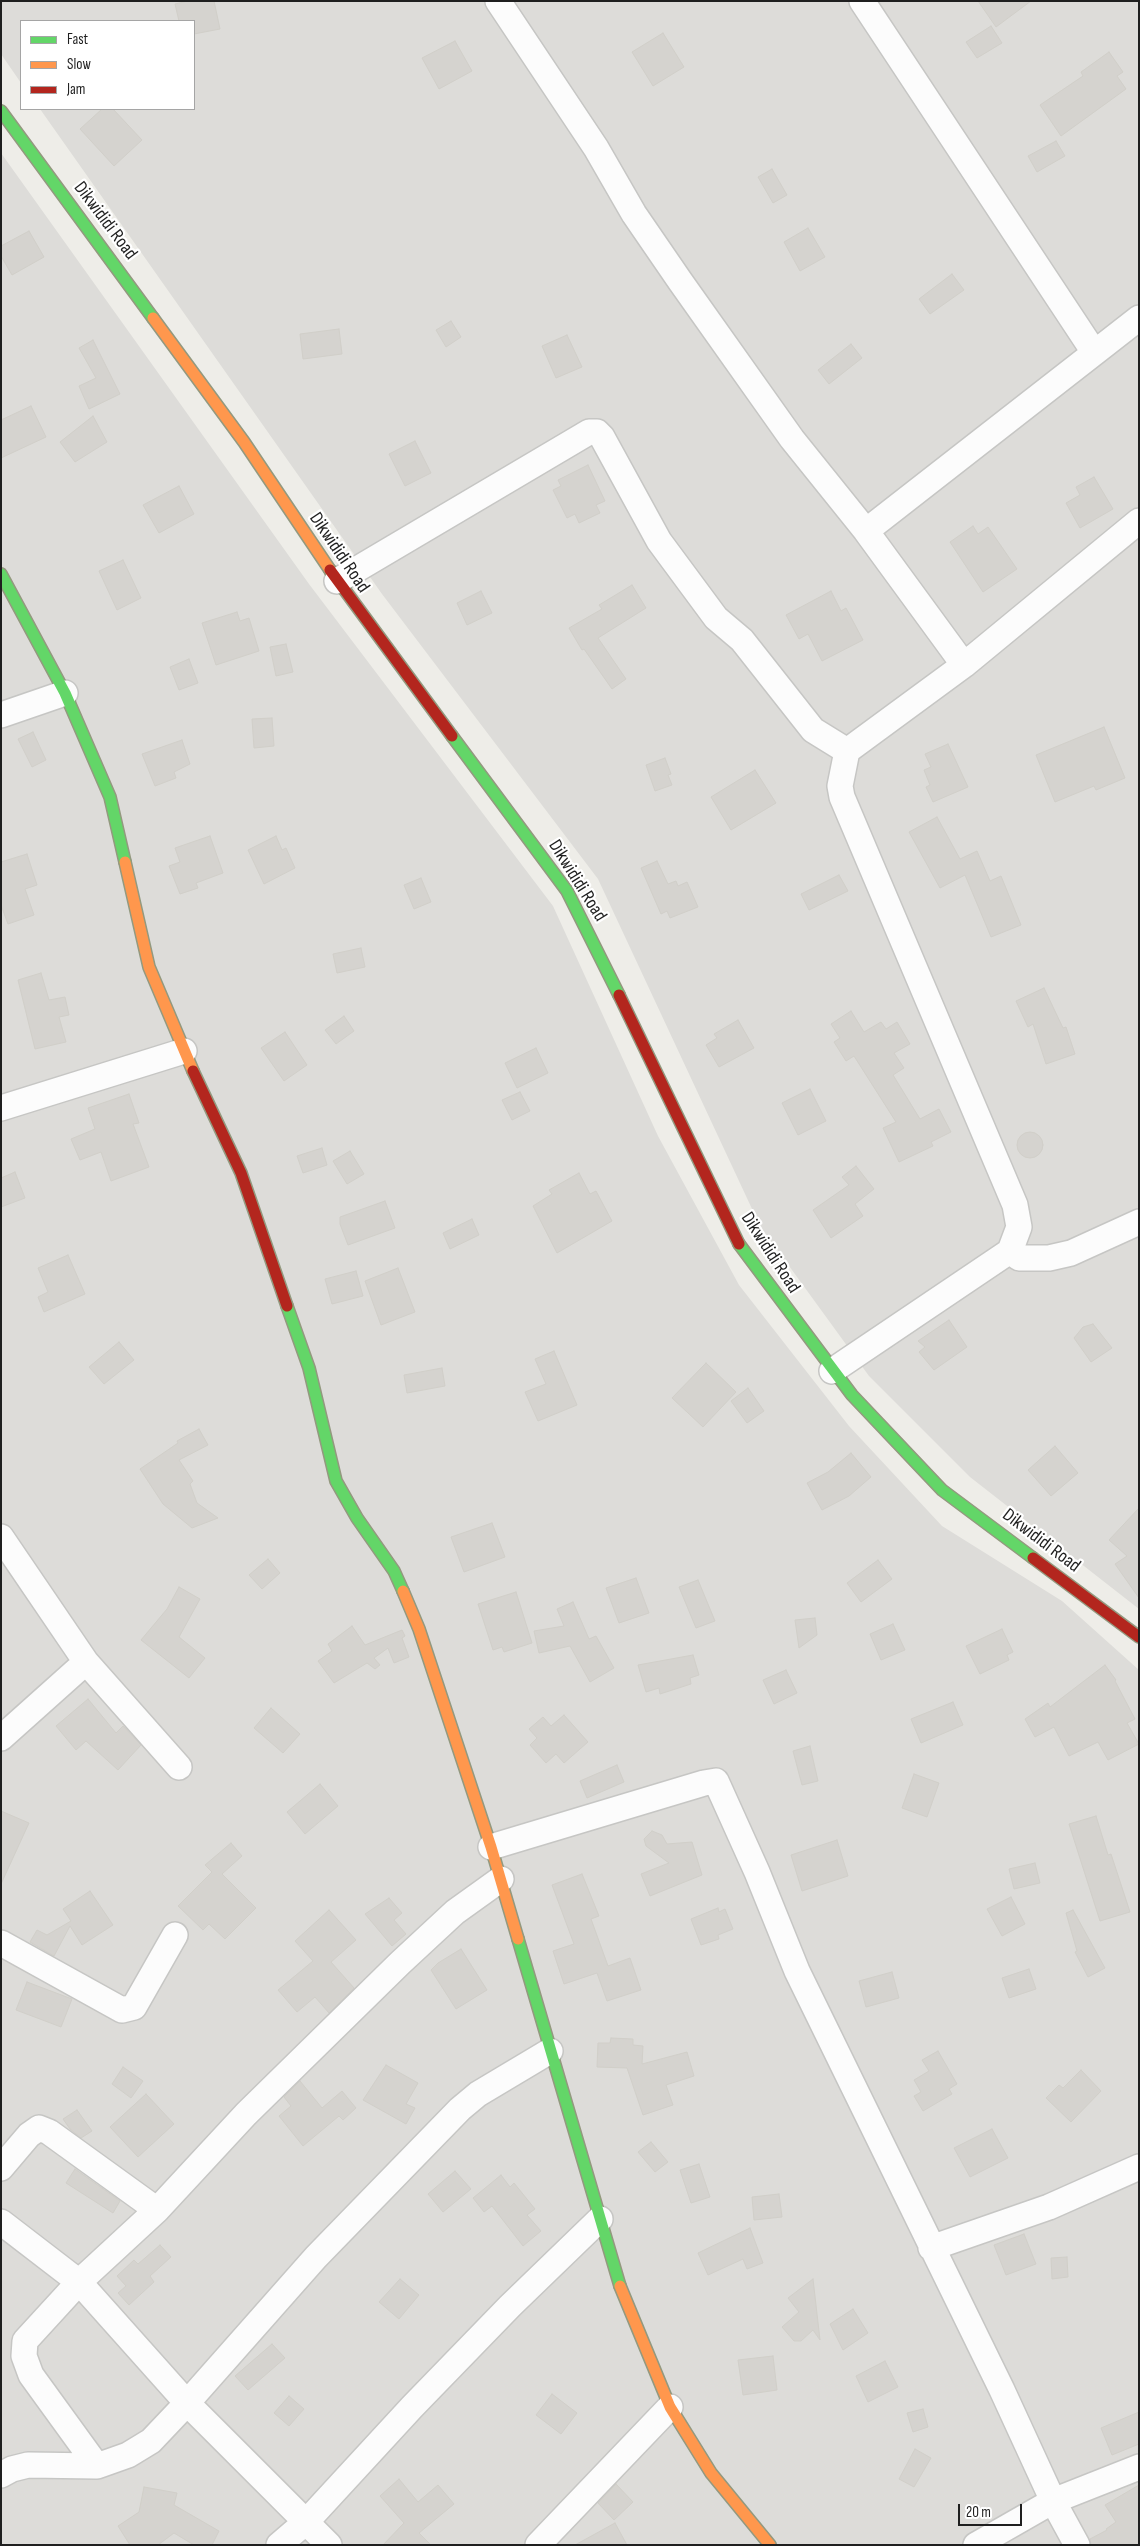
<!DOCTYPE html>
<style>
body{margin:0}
#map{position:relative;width:1140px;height:2546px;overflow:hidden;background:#eeede8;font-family:"Sofia Sans Condensed",sans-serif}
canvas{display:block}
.frame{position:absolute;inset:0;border:2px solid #1f1f1f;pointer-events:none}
.legend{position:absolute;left:20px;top:20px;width:175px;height:90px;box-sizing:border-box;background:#fff;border:1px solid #a5a5a5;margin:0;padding:6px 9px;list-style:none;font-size:15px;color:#1f1f1f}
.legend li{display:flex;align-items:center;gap:10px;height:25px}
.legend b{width:25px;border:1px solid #a5a5a5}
.scale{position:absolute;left:958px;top:2504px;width:64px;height:22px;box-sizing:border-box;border:2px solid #1f1f1f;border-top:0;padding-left:6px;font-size:15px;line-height:18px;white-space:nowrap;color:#1f1f1f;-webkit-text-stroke:4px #fff;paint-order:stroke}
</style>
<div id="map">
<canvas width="1140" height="2546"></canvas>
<div class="frame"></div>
<ul class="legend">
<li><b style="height:6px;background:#63d668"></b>Fast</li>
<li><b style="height:6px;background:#ff974d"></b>Slow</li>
<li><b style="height:6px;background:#b3261e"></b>Jam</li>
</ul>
<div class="scale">20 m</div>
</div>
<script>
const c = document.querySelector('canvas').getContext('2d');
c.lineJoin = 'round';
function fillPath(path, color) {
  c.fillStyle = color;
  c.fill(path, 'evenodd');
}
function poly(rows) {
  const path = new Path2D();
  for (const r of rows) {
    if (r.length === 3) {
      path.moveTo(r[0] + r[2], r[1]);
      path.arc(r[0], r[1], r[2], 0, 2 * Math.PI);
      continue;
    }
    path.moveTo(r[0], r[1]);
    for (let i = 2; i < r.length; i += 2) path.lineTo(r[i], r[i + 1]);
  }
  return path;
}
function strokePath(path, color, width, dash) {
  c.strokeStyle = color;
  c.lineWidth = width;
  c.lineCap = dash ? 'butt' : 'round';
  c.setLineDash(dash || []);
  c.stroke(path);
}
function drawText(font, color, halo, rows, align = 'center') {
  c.font = font + ' "Sofia Sans Condensed",sans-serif';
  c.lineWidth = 4.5;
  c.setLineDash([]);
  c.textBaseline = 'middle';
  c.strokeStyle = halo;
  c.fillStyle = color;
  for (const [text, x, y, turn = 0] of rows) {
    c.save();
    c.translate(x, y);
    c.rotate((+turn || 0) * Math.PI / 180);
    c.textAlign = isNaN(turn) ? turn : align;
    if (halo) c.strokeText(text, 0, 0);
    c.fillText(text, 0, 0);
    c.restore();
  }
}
const residential = poly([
 [1,1,1139,1,1139,1609,970,1477,869,1376,760,1226,598,879,382,594,40,109,194,109,194,21,21,21,21,83,1,54],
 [1,153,309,584,553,906,658,1136,739,1285,849,1426,942,1526,1062,1601,1139,1670,1139,2545,1,2545]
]);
const building = poly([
 [188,1,214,1,220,29,194,34,194,21,179,21,175,4,188,1],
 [978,1,1031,1,996,27,978,1],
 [991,26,1002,43,977,58,966,42,991,26],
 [663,33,684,67,653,86,632,52,663,33],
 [455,41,472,71,439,89,422,58,455,41],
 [1109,52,1123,72,1117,76,1126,89,1061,136,1040,105,1083,76,1081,72,1109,52],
 [102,109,113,109,142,140,114,166,80,129,102,109],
 [1056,141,1065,156,1037,172,1028,156,1056,141],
 [772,169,787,195,773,203,758,177,772,169],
 [808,228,825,257,800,271,784,242,808,228],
 [29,231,44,257,12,275,1,256,1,246,29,231],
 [952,274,964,290,930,314,919,299,952,274],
 [451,321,461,337,446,347,436,330,451,321],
 [339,329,342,354,303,359,300,334,339,329],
 [567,335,582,367,556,378,542,346,567,335],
 [93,340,120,394,89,409,79,386,96,378,79,348,93,340],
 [851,344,862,358,829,384,818,370,851,344],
 [31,406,46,437,1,458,1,420,31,406],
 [93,416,107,442,75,462,60,442,93,416],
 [415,441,431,473,405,486,389,454,415,441],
 [588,465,605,501,596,505,600,513,579,523,575,514,567,518,553,490,561,486,558,480,588,465],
 [1094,477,1113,509,1080,528,1066,503,1080,495,1076,487,1094,477],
 [179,486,194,514,159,533,143,505,179,486],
 [973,526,978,534,988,527,1017,569,983,592,950,542,973,526],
 [123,560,141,598,117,610,99,571,123,560],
 [632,585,646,608,598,638,626,679,612,689,584,649,582,650,569,628,602,609,599,605,632,585],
 [481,591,492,613,467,625,457,603,481,591],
 [831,591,841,611,846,608,863,640,822,661,808,634,799,639,786,615,831,591],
 [237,612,240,621,249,618,259,651,216,665,202,623,237,612],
 [286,644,293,672,276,676,270,647,286,644],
 [189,659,198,683,179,690,170,667,189,659],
 [272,718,274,746,254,748,252,719,272,718],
 [1104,727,1125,778,1096,790,1094,786,1055,802,1036,755,1104,727],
 [33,732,46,760,32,767,18,739,33,732],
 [182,740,190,764,174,772,176,778,155,786,142,754,182,740],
 [948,744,968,787,933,802,926,787,930,785,924,770,931,767,925,754,948,744],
 [665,758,671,774,668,775,672,785,655,791,646,765,665,758],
 [755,770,776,803,731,830,711,797,755,770],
 [937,817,960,859,977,851,990,881,1001,876,1021,925,991,937,965,875,940,888,909,832,937,817],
 [210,836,223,873,196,883,198,888,180,894,169,866,180,862,175,848,210,836],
 [276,836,282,850,286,848,295,868,264,884,248,850,276,836],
 [27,854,37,885,25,889,34,915,8,924,1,905,1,862,27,854],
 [657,861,668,884,676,881,678,886,687,882,698,907,670,918,667,911,661,914,641,868,657,861],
 [839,875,848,891,809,910,801,894,839,875],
 [421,878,431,902,414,909,404,885,421,878],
 [361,948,365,967,337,973,333,954,361,948],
 [41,973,49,1000,65,997,69,1015,59,1017,66,1042,35,1049,18,980,41,973],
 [1044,988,1063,1028,1066,1027,1075,1054,1046,1064,1033,1024,1028,1027,1016,1001,1044,988],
 [851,1011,864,1032,881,1022,886,1029,897,1022,910,1044,894,1053,904,1068,893,1075,920,1119,939,1109,951,1132,931,1142,933,1146,899,1162,883,1128,896,1122,854,1056,846,1061,834,1042,840,1038,831,1024,851,1011],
 [344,1016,354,1031,336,1044,325,1030,344,1016],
 [738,1020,754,1048,719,1067,706,1045,717,1038,714,1034,738,1020],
 [285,1032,307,1065,284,1081,261,1048,285,1032],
 [536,1048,548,1073,517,1088,505,1063,536,1048],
 [810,1089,826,1121,798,1135,782,1103,810,1089],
 [520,1092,530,1111,512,1120,502,1100,520,1092],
 [129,1094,139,1123,133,1124,149,1167,111,1181,101,1152,80,1160,71,1139,95,1129,88,1108,129,1094],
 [1030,1145,13],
 [322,1148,327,1165,303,1173,297,1156,322,1148],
 [350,1151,364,1174,347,1184,333,1161,350,1151],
 [856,1166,874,1189,855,1204,863,1216,831,1238,813,1210,849,1185,842,1177,856,1166],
 [15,1172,25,1198,1,1207,1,1178,15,1172],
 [579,1173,590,1194,596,1191,612,1221,557,1253,533,1206,552,1194,549,1190,579,1173],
 [385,1201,395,1228,348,1245,340,1224,340,1217,385,1201],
 [472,1219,479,1235,450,1249,443,1233,472,1219],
 [68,1255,85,1294,44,1312,38,1297,48,1292,38,1268,68,1255],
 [398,1268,415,1312,381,1325,365,1281,398,1268],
 [356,1271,363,1296,332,1304,325,1279,356,1271],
 [949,1320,967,1347,934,1370,919,1352,925,1347,918,1341,949,1320],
 [1093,1324,1112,1348,1091,1362,1074,1338,1083,1327,1093,1324],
 [119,1342,134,1360,104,1384,89,1367,119,1342],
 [554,1351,577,1405,538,1421,525,1392,546,1384,535,1359,554,1351],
 [706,1363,736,1392,703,1427,672,1398,706,1363],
 [442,1368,445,1386,407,1393,404,1375,442,1368],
 [748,1388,764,1411,747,1423,731,1401,748,1388],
 [199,1429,208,1445,179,1460,193,1481,190,1484,197,1503,218,1518,192,1528,163,1504,140,1469,178,1443,177,1441,199,1429],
 [1055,1446,1078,1473,1051,1496,1028,1470,1055,1446],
 [851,1453,871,1477,849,1496,822,1510,807,1483,828,1472,851,1453],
 [1139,1508,1139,1598,1115,1564,1127,1556,1109,1540,1139,1508],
 [492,1523,505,1557,464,1572,451,1537,492,1523],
 [268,1559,280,1573,262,1589,249,1575,268,1559],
 [878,1560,892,1579,861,1602,847,1583,878,1560],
 [636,1578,649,1613,619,1623,606,1588,636,1578],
 [698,1580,715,1621,696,1628,679,1587,698,1580],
 [179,1587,200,1599,179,1637,205,1658,189,1678,141,1640,167,1609,179,1587],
 [516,1592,532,1643,504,1652,502,1647,493,1650,478,1604,516,1592],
 [573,1602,589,1639,596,1636,614,1668,590,1682,570,1646,539,1653,534,1631,564,1626,557,1609,573,1602],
 [815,1618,817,1635,799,1648,795,1620,815,1618],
 [893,1624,905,1650,881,1660,870,1634,893,1624],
 [352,1626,365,1645,402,1630,405,1636,402,1638,409,1657,394,1663,388,1648,374,1658,380,1665,375,1669,367,1663,334,1683,318,1661,332,1651,328,1644,352,1626],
 [1002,1629,1013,1652,1007,1655,1009,1660,980,1674,966,1646,1002,1629],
 [693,1655,699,1675,690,1678,691,1684,660,1694,659,1688,646,1692,638,1665,693,1655],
 [1105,1665,1116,1680,1115,1681,1135,1719,1127,1723,1139,1744,1108,1760,1098,1742,1069,1756,1054,1727,1035,1737,1025,1719,1048,1703,1050,1707,1105,1665],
 [786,1670,797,1693,774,1704,763,1680,786,1670],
 [88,1699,116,1733,123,1726,141,1745,118,1770,86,1741,76,1750,56,1726,88,1699],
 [953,1702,963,1725,921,1743,911,1719,953,1702],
 [271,1708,300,1734,283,1753,254,1728,271,1708],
 [564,1715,588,1742,564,1763,556,1754,546,1763,530,1745,537,1738,529,1729,543,1717,551,1726,564,1715],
 [810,1746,818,1781,802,1785,793,1751,810,1746],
 [617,1765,624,1782,587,1798,580,1781,617,1765],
 [914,1774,939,1783,927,1817,902,1808,914,1774],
 [320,1784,338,1806,305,1834,287,1812,320,1784],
 [1,1811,29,1823,1,1884,1,1811],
 [1096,1816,1108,1855,1111,1854,1130,1912,1100,1921,1069,1824,1096,1816],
 [652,1831,662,1835,667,1844,692,1842,702,1875,650,1896,641,1874,669,1863,646,1846,644,1839,652,1831],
 [837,1840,848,1876,802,1891,791,1855,837,1840],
 [231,1843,242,1856,222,1874,256,1908,225,1939,209,1924,203,1930,178,1906,212,1872,205,1865,231,1843],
 [1035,1863,1040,1883,1014,1889,1009,1869,1035,1863],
 [582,1874,599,1916,591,1919,608,1966,630,1958,641,1990,607,2001,597,1973,564,1984,553,1951,574,1944,552,1885,582,1874],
 [90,1891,113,1925,82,1945,70,1926,54,1956,30,1942,37,1930,47,1935,71,1921,63,1909,90,1891],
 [1011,1897,1025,1924,1002,1936,987,1909,1011,1897],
 [389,1898,402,1913,394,1920,406,1934,392,1946,365,1914,389,1898],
 [718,1908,719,1912,725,1909,733,1929,718,1935,719,1939,701,1945,691,1919,718,1908],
 [329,1910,356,1940,331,1962,354,1988,329,2013,315,1997,297,2012,278,1990,313,1961,295,1941,329,1910],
 [1073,1910,1105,1968,1088,1977,1075,1952,1077,1951,1066,1913,1073,1910],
 [461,1949,487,1990,456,2009,431,1970,438,1963,461,1949],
 [1029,1969,1036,1989,1009,1998,1002,1978,1029,1969],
 [892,1972,899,1998,866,2007,859,1981,892,1972],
 [27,1982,72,1999,61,2027,16,2010,27,1982],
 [611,2038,633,2039,633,2045,643,2046,642,2064,687,2052,694,2076,666,2085,673,2105,643,2115,627,2068,597,2067,598,2043,610,2043,611,2038],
 [938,2051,957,2084,949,2089,952,2094,923,2111,914,2096,921,2092,914,2080,929,2071,922,2060,938,2051],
 [386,2065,418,2083,406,2104,415,2108,406,2124,363,2100,386,2065],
 [123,2067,143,2081,131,2098,112,2084,123,2067],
 [1081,2070,1101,2091,1071,2122,1046,2098,1059,2085,1063,2088,1081,2070],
 [300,2081,322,2108,342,2091,356,2108,343,2120,339,2116,303,2146,279,2116,291,2106,284,2097,300,2081],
 [146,2094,174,2124,138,2157,110,2127,146,2094],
 [77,2110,92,2131,81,2138,70,2129,63,2119,77,2110],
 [992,2129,1008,2158,970,2177,954,2148,992,2129],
 [651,2142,668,2162,655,2172,638,2152,651,2142],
 [699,2164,710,2197,691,2203,680,2170,699,2164],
 [75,2169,120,2201,113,2213,66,2183,75,2169],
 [455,2171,471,2189,443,2212,428,2194,455,2171],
 [501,2175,510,2187,514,2183,535,2209,527,2215,541,2231,523,2246,492,2206,484,2212,473,2198,501,2175],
 [779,2194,782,2217,754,2220,752,2197,779,2194],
 [750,2228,763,2263,747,2269,743,2259,708,2275,698,2253,750,2228],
 [1024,2234,1036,2264,1006,2275,994,2245,1024,2234],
 [160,2245,171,2257,150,2276,154,2282,129,2305,118,2293,126,2286,117,2276,134,2260,138,2264,160,2245],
 [1067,2257,1068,2277,1052,2279,1051,2258,1067,2257],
 [400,2279,419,2295,399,2319,379,2302,400,2279],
 [813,2279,820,2340,813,2330,801,2341,794,2341,782,2327,799,2312,788,2298,813,2279],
 [853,2309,868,2333,843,2350,830,2324,853,2309],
 [272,2344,285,2358,248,2390,235,2376,272,2344],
 [773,2356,777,2390,743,2395,738,2360,773,2356],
 [885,2361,898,2387,868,2402,856,2376,885,2361],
 [552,2394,577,2413,561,2434,536,2415,552,2394],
 [289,2396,304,2409,289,2426,274,2413,289,2396],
 [923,2409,928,2427,913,2432,907,2413,923,2409],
 [1139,2412,1139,2444,1112,2455,1101,2428,1139,2412],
 [915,2449,931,2458,914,2487,899,2479,915,2449],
 [399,2479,418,2502,438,2485,454,2504,419,2533,431,2545,383,2545,404,2523,380,2496,399,2479],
 [616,2484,633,2502,614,2520,598,2503,616,2484],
 [1139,2485,1139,2545,1091,2545,1090,2539,1107,2530,1106,2529,1116,2522,1105,2505,1139,2485],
 [144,2487,177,2493,174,2505,219,2531,212,2545,194,2545,174,2533,158,2545,130,2545,118,2526,139,2512,144,2487],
 [615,2523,627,2545,575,2545,615,2523]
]);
const street = poly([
 [498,1,596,148,634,214,680,281,792,439,866,531],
 [862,1,1094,352],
 [337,581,589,432,597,432,602,437,659,541,716,618,742,640,813,730,847,751],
 [964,665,1139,521],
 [1,715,65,693],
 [1,1108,184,1051],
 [1010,1251,1019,1258,1049,1258,1071,1253,1139,1222],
 [832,1371,1010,1251,1019,1227,1015,1205,842,797,840,786,847,751,964,665,866,531,1139,318],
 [1,1537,86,1662,1,1738],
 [86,1662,179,1767],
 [491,1847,704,1783,716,1781,757,1872,797,1971,1002,2390,1053,2501,1077,2545],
 [1,1943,122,2010,134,2007,175,1935],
 [1,2168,29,2135,39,2128,49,2132,157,2210,246,2114,400,1963,455,1912,501,1879],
 [157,2210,79,2282,187,2403,329,2545],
 [1,2222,79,2282,25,2341,24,2356,31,2375,97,2466],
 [931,2248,1049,2207,1139,2167],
 [1,2475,12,2469,28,2465,97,2466,128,2455,151,2441,187,2403,316,2257,460,2109,478,2094,550,2051],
 [279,2545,307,2521,412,2407,510,2306,600,2219],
 [538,2545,670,2407],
 [976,2545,1053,2501,1139,2467]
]);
const fast = poly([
 [1,111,153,318],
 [1,574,65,693,110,797,125,862],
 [452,736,567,891,619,995],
 [739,1244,852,1395,942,1490,1033,1558],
 [287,1306,309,1368,336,1481,357,1518,394,1571,403,1591],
 [518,1939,620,2286]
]);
const slow = poly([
 [153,318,244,442,330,570],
 [125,862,149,967,193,1071],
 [403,1591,419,1629,491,1847,518,1939],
 [620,2286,670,2407,711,2473,770,2545]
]);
const jam = poly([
 [330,570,452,736],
 [619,995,739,1244],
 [193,1071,241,1173,287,1306],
 [1033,1558,1139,1637]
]);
const streetNames = [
 ["Dikwididi Road",105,221,53],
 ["Dikwididi Road",339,553,56],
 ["Dikwididi Road",577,881,58],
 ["Dikwididi Road",770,1253,57],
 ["Dikwididi Road",1041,1541,37]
];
fillPath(residential, '#dddcd9');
fillPath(building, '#d5d3cf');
strokePath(building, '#d1cfc9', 1);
strokePath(street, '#c6c6c4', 28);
strokePath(fast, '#93997f', 14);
strokePath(slow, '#93997f', 14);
strokePath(jam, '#93997f', 14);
strokePath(street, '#fcfcfc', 25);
strokePath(fast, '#63d668', 11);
strokePath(slow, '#ff974d', 11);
strokePath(jam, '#b3261e', 11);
drawText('19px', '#1f1f1f', '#fff', streetNames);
</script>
